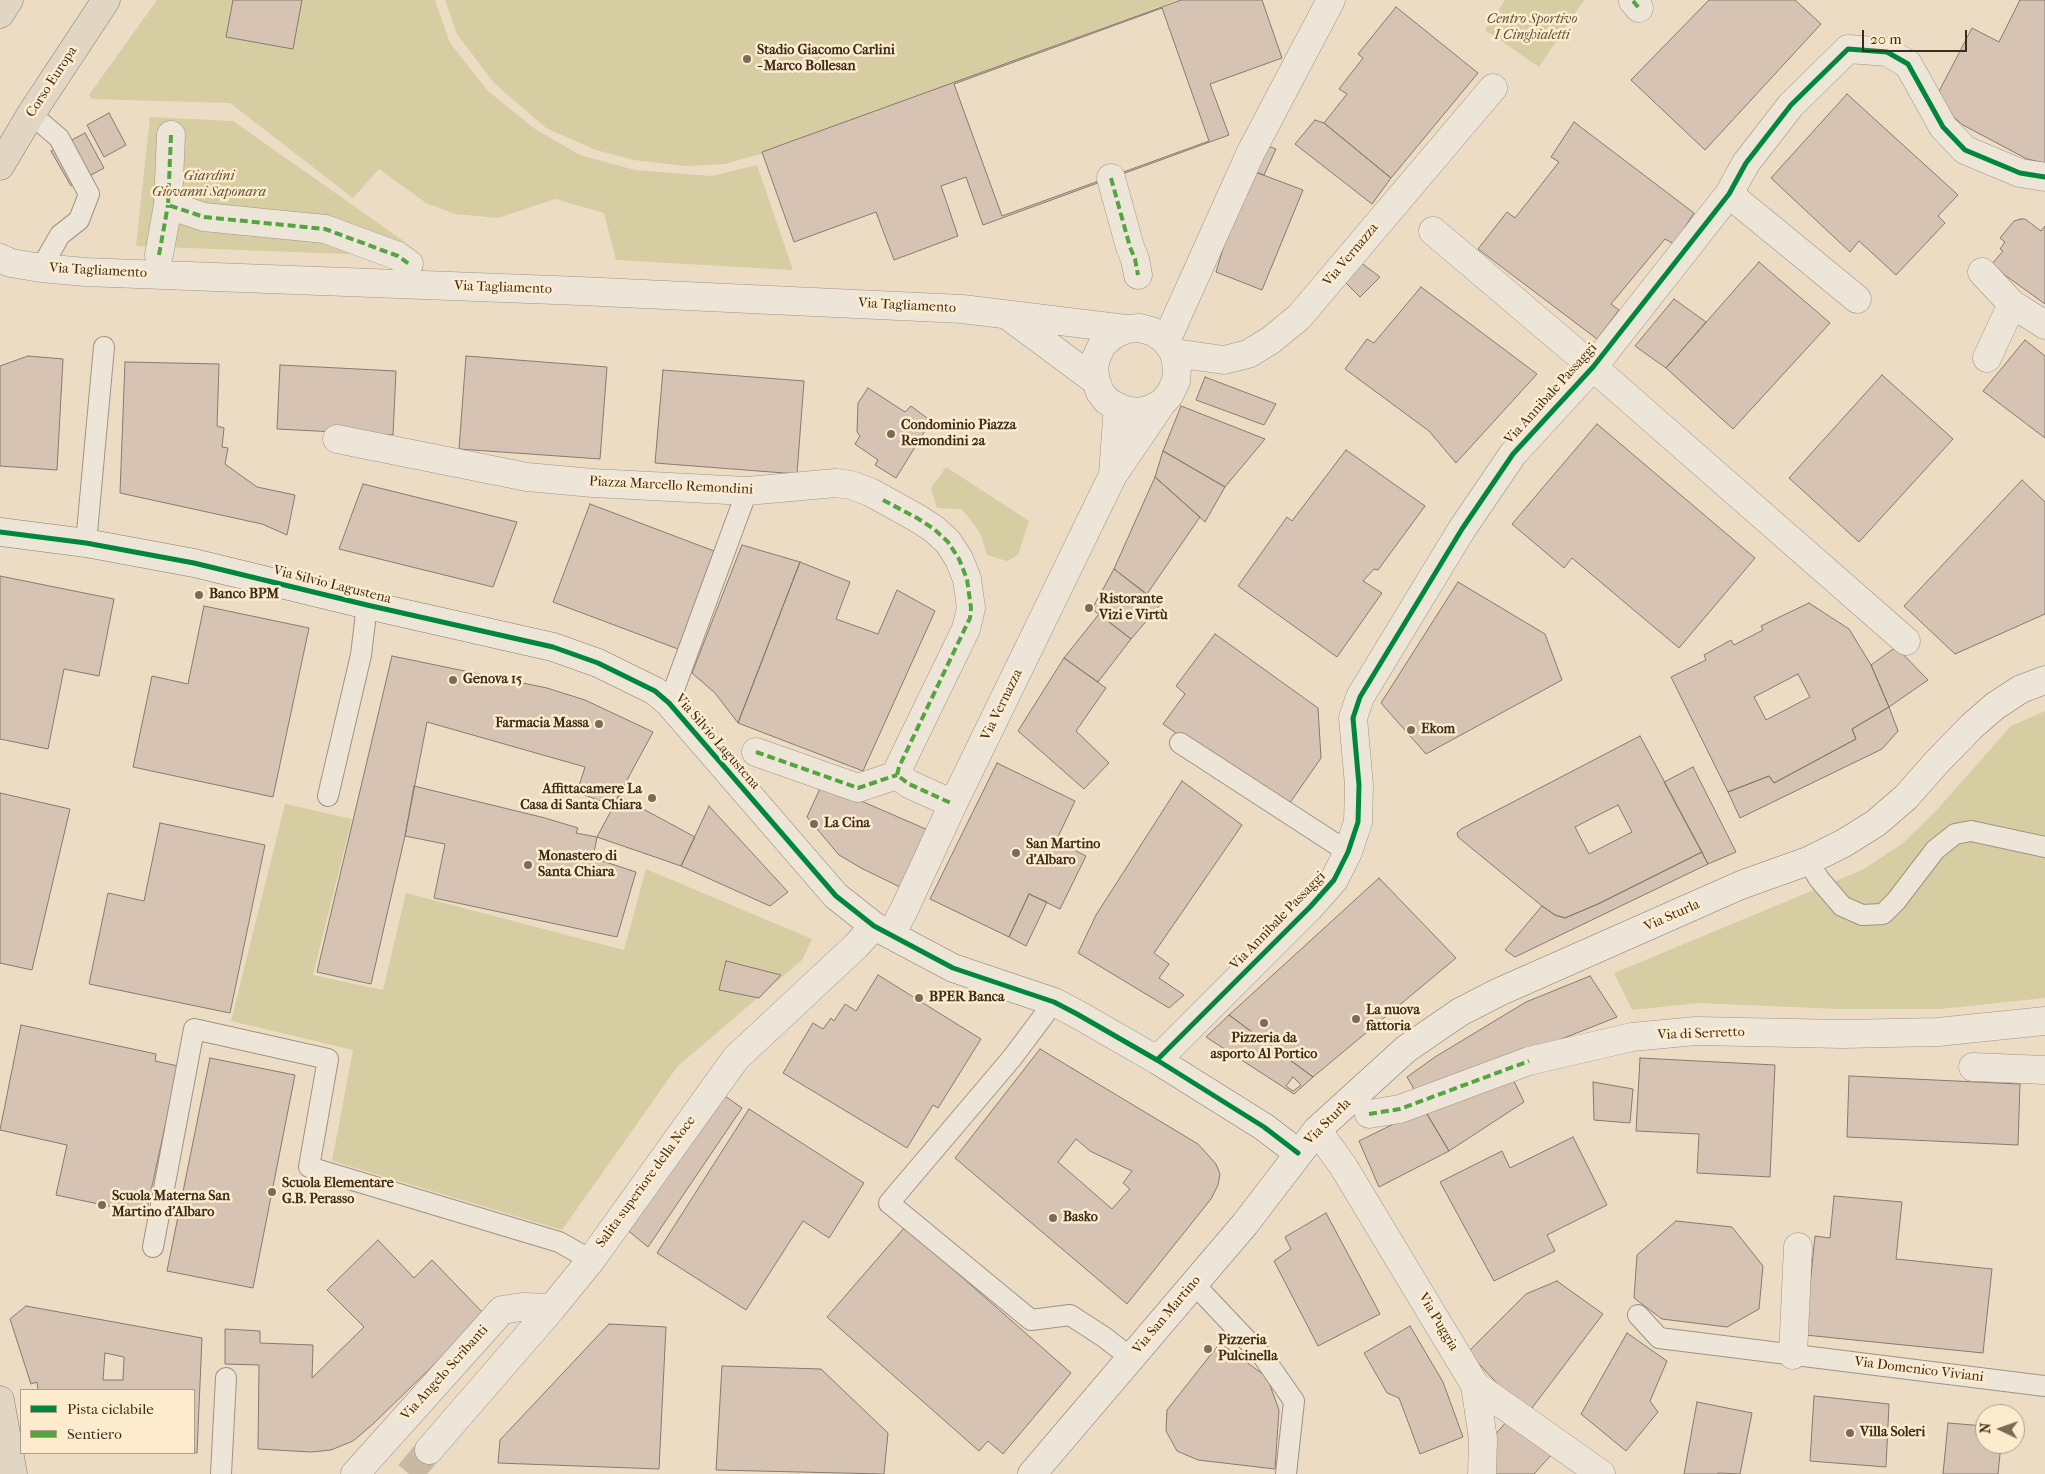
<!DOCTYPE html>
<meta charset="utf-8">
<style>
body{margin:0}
#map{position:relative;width:2045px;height:1474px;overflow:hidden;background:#ecdcc4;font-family:"IM FELL French Canon",serif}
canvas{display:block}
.legend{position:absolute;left:20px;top:1389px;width:175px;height:65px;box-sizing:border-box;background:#fdebce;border:1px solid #b09f86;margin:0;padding:6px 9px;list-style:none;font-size:15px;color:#3c2c1a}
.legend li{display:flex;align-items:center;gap:10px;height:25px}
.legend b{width:25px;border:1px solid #b09f86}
.north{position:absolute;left:1975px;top:1404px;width:50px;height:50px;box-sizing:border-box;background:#fdebce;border:1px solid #b09f86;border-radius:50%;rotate:273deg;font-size:14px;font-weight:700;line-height:20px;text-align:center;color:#3c2c1a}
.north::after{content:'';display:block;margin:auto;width:18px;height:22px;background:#7a6a56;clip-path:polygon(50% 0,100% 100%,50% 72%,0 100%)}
.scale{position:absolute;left:1862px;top:30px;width:105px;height:22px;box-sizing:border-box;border:2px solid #3c2c1a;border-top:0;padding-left:6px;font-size:15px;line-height:18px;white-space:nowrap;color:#3c2c1a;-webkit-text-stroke:4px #fdebce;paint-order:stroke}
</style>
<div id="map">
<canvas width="2045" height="1474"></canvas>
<ul class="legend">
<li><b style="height:6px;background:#00873e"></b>Pista ciclabile</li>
<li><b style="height:6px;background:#54a440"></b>Sentiero</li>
</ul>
<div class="north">N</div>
<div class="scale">20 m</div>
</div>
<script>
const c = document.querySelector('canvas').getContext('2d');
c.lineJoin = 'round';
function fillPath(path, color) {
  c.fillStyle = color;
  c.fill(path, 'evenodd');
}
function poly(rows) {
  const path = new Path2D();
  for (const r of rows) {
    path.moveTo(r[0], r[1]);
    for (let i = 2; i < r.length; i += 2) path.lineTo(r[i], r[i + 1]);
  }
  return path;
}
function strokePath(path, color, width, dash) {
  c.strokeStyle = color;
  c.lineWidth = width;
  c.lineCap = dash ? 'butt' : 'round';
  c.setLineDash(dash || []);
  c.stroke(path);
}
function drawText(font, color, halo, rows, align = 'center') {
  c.font = font + ' "IM FELL French Canon",serif';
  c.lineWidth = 5;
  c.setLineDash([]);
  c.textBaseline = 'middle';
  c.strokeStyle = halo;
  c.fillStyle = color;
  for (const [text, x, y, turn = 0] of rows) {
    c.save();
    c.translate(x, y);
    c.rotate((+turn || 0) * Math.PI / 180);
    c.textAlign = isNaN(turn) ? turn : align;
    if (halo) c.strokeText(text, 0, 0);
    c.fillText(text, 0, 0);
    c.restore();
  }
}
const green = poly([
 [157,0,435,0,450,43,488,91,535,129,580,155,635,170,712,176,757,165,793,270,616,260,604,213,555,199,498,218,455,214,426,203,379,169,353,198,230,103,92,99,89,95],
 [445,0,1177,0,764,153,725,164,684,166,634,160,596,150,546,128,494,83,457,34],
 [1505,0,1584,0,1539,67,1485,30],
 [150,117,233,121,405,242,398,256,136,246],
 [946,467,1029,521,1018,555,1007,561,987,555,981,535,970,519,961,509,937,508,931,488],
 [2045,711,2045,998,1940,1009,1838,1009,1698,1003,1632,1010,1614,973,1862,870,1903,843,1934,813,2011,726],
 [285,804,352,819,313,975,383,990,406,893,624,950,646,869,812,939,802,960,677,1067,562,1230,332,1161,353,1050,231,1021]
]);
const building = poly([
 [233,0,302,0,293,49,226,37,233,0],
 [1181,0,1262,0,1282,58,1210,84,1229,135,983,225,966,177,941,186,958,236,894,260,876,212,794,242,762,152,1181,0],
 [1709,0,1795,0,1821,24,1705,150,1631,80,1709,0],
 [2020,0,2045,0,2045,163,2027,159,1963,125,1934,101,1972,28,1999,42,2020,0],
 [1396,7,1478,73,1391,178,1324,123,1347,94,1339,89,1363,58,1358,54,1396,7],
 [1162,8,1209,141,1002,216,954,84,1162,8],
 [1847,94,1958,195,1938,216,1945,223,1896,275,1859,241,1850,252,1771,178,1847,94],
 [109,113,126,145,104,157,87,125,109,113],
 [1315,120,1324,123,1391,178,1372,204,1295,144,1315,120],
 [1574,122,1694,213,1674,244,1665,239,1611,304,1619,310,1597,339,1478,249,1507,212,1515,218,1559,162,1551,157,1574,122],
 [85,133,104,168,71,186,51,151,85,133],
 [1260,143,1276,149,1264,175,1247,169,1260,143],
 [1247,169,1303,190,1262,290,1216,272,1247,169],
 [2021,219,2025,219,2041,231,2045,226,2045,304,1991,265,2003,251,2000,249,2005,242,2000,238,2014,221,2021,219],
 [1356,259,1380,277,1360,297,1341,278,1356,259],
 [1759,262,1830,323,1733,429,1666,368,1759,262],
 [1421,287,1537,374,1456,463,1429,431,1345,369,1367,339,1374,343,1421,287],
 [1674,299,1706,322,1666,368,1635,346,1674,299],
 [2025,340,2045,356,2045,438,1983,391,2025,340],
 [28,356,63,359,57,470,0,466,0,366,28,356],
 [466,356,607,367,600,459,459,449,466,356],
 [125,362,219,364,217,426,224,428,222,447,228,448,225,464,257,487,295,495,287,535,262,524,120,493,125,362],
 [280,365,396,371,393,435,277,429,280,365],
 [663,370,804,381,797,474,655,463,663,370],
 [1882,375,1953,439,1859,542,1789,478,1882,375],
 [1205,377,1276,404,1264,425,1196,400,1205,377],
 [868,388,905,412,911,406,931,421,896,478,875,465,878,460,855,444,860,436,857,432,858,403,868,388],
 [1181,406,1265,439,1225,487,1163,451,1181,406],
 [1597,424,1755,558,1679,648,1572,558,1564,568,1512,524,1597,424],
 [1346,450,1425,506,1378,570,1374,569,1363,581,1382,593,1337,657,1238,586,1287,517,1292,521,1346,450],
 [1163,451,1225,487,1205,522,1155,477,1163,451],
 [1155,477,1200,517,1147,594,1114,569,1155,477],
 [2022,480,2045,502,2045,614,1955,654,1904,606,2022,480],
 [363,484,517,522,493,587,339,549,363,484],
 [590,504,714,551,678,649,553,602,590,504],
 [742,545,800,562,738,723,715,693,692,673,742,545],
 [800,562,850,582,836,619,878,634,897,590,935,611,863,771,738,723,800,562],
 [1114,569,1160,605,1131,639,1092,609,1114,569],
 [0,576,114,599,99,676,64,669,48,749,0,739,0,576],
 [1458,582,1545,634,1562,680,1426,754,1381,703,1458,582],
 [1809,603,1849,629,1871,665,1889,707,1852,729,1856,739,1774,783,1769,776,1728,792,1671,677,1706,660,1704,655,1731,640,1734,645,1763,630,1761,626,1809,603],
 [1798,674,1810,697,1766,720,1754,697,1798,674],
 [204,606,309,628,273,797,133,767,152,676,188,684,204,606],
 [1099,614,1131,639,1098,682,1064,658,1099,614],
 [1215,634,1318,708,1321,758,1285,810,1163,724,1185,694,1176,686,1215,634],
 [1896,647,1928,680,1889,707,1871,665,1896,647],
 [392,656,547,688,585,700,653,732,613,806,577,792,585,767,427,722,405,836,371,984,317,972,392,656],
 [1064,658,1106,688,1076,731,1109,763,1084,789,1018,731,1064,658],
 [1889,707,1898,731,1882,749,1740,818,1728,792,1769,776,1774,783,1856,739,1852,729,1889,707],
 [1640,736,1702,852,1598,904,1565,918,1555,915,1542,906,1458,837,1457,833,1461,829,1640,736],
 [1618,805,1632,832,1589,854,1575,827,1618,805],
 [997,763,1075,801,1056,841,1086,856,1060,909,1029,894,1009,937,930,899,997,763],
 [1693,767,1736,852,1708,864,1664,782,1693,767],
 [1182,781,1242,825,1154,953,1169,964,1159,978,1184,995,1169,1008,1078,953,1096,915,1182,781],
 [822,784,928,830,900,887,861,868,839,855,807,817,822,784],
 [414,786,545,818,578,828,576,833,597,837,593,858,636,872,617,937,434,898,445,844,405,836,414,786],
 [0,793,70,809,32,970,0,963,0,793],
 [619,796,695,837,681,866,597,837,619,796],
 [709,806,788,892,770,906,681,866,709,806],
 [160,823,265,845,230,1013,89,984,108,893,144,901,160,823],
 [1702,852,1708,864,1515,957,1505,950,1542,906,1555,915,1565,918,1598,904,1702,852],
 [1379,878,1456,958,1313,1077,1229,1015,1379,878],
 [1029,894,1047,902,1026,946,1009,937,1029,894],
 [726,961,781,975,759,998,719,990,726,961],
 [878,975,981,1039,938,1108,933,1105,907,1148,783,1073,813,1023,823,1029,831,1018,834,1021,845,1004,856,1011,878,975],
 [1590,976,1617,1017,1418,1096,1407,1077,1435,1057,1526,1002,1590,976],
 [1229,1015,1313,1077,1294,1094,1206,1037,1229,1015],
 [21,1025,156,1054,155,1061,178,1066,146,1214,56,1195,67,1145,0,1130,21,1025],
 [1040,1049,1198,1144,1216,1164,1220,1174,1218,1185,1211,1199,1127,1304,955,1158,1040,1049],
 [1076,1139,1090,1151,1132,1171,1123,1183,1130,1189,1112,1209,1058,1162,1076,1139],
 [210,1058,295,1075,253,1288,167,1271,210,1058],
 [1640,1058,1775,1065,1770,1177,1697,1173,1699,1134,1636,1131,1640,1058],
 [1849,1076,2020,1084,2018,1145,1847,1137,1849,1076],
 [1293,1077,1301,1085,1293,1091,1286,1086,1293,1077],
 [1512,1077,1524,1102,1449,1151,1424,1109,1512,1077],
 [1593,1082,1633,1089,1630,1123,1594,1120,1593,1082],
 [715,1089,742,1108,648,1247,620,1224,715,1089],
 [749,1109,864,1183,829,1238,803,1221,746,1310,657,1253,749,1109],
 [1424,1109,1449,1151,1379,1187,1359,1141,1424,1109],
 [1573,1137,1607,1205,1547,1235,1555,1251,1494,1281,1440,1182,1502,1151,1510,1168,1573,1137],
 [1834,1196,1902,1202,1896,1259,1992,1269,1983,1353,1805,1335,1815,1236,1830,1238,1834,1196],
 [1326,1213,1380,1314,1318,1346,1274,1261,1291,1249,1285,1237,1326,1213],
 [1676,1221,1732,1227,1763,1266,1759,1309,1727,1327,1662,1319,1634,1298,1637,1255,1676,1221],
 [905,1227,1071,1373,1003,1454,988,1441,979,1451,827,1317,905,1227],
 [378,1240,414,1278,432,1260,485,1315,373,1424,353,1441,331,1450,311,1452,258,1449,259,1365,225,1364,225,1329,260,1331,260,1343,313,1345,312,1378,364,1327,327,1290,378,1240],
 [1557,1281,1603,1314,1529,1412,1516,1404,1468,1352,1526,1294,1557,1281],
 [26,1306,202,1338,197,1453,194,1452,194,1390,38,1390,37,1382,31,1384,10,1319,26,1306],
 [105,1353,124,1357,123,1380,103,1380,105,1353],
 [609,1324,666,1327,659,1469,498,1463,500,1440,609,1324],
 [1410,1326,1443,1382,1463,1437,1420,1454,1399,1398,1387,1393,1364,1353,1410,1326],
 [1627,1333,1667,1361,1650,1401,1658,1412,1626,1451,1581,1414,1627,1333],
 [1220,1343,1267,1377,1279,1410,1275,1469,1198,1460,1177,1451,1166,1431,1167,1410,1220,1343],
 [722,1366,821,1369,888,1433,884,1474,716,1470,722,1366],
 [1814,1396,1889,1404,1886,1467,1810,1461,1814,1396],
 [1697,1402,1752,1413,1740,1474,1718,1473,1718,1474,1684,1474,1697,1402],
 [1508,1420,1552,1454,1534,1474,1492,1474,1486,1445,1508,1420],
 [1948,1423,1985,1426,1985,1444,2001,1444,1998,1474,1943,1474,1948,1423]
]);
const streetTunnel = poly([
 [409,1474,429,1450]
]);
const lane = poly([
 [31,114,59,138,89,194,79,220,60,235,41,268],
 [86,543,104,347],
 [669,703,747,491],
 [1180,743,1348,852],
 [328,796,361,655,367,605],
 [1808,861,1819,879,1842,906,1862,915,1883,914,1896,901,1935,850,1955,834,1971,831,2045,847],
 [1054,1002,1012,1058,889,1203,1031,1320,1070,1315,1104,1337,1131,1358],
 [153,1247,194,1029,328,1059,309,1167,559,1242,591,1260],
 [1194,1284,1264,1358,1294,1401,1286,1474],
 [1638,1315,1659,1338,2045,1386],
 [221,1474,226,1378]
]);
const street = poly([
 [1633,1,1639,8],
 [171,135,168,205,204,217,325,229,398,256,409,264],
 [1111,178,1130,247,1135,259,1138,275],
 [1729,194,1857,299],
 [1433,231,1593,367,1906,641],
 [159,255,168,205],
 [0,258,11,263,41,268,85,272,580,291,962,309,1126,329],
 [1982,272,2012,304],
 [1007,315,1096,381],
 [1166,341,1251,152,1331,0],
 [1174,353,1224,360,1248,354,1271,340,1299,317,1493,88],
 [1987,358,2012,304,2045,325],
 [337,439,527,477,593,483,747,491,836,483,851,485,870,492,917,518,934,529,948,542,959,559,967,579,971,608,966,629,899,767,897,775,909,784,953,804],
 [1113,474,1118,407],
 [756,752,858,788,897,775],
 [891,934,904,910,953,804,1113,475,1162,403,1170,394,1176,381,1177,367,1174,353,1166,341,1154,332,1140,328,1126,329,1113,335,1102,345,1096,358,1094,370,1096,381,1100,392,1107,401,1118,407,1128,411,1140,412,1151,409,1162,403],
 [1157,1060,1310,907,1334,880,1348,852,1358,822,1359,785,1353,718,1360,697,1462,529,1513,454,1593,367,1729,194,1746,163,1791,105,1848,49,1887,52,1908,64,1943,127,1965,150,2020,173,2045,177],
 [1973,1067,2045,1070],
 [1369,1114,1400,1109,1529,1061,1632,1037,1696,1031,1843,1034,1938,1032,2045,1021],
 [1317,1130,1343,1166,1475,1385,1601,1474],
 [1793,1355,1798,1247],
 [1475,1385,1483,1439,1482,1474],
 [429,1450,552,1308,591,1260,736,1058,856,946,874,926],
 [355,1474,502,1310,522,1307,552,1308]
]);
const secondary = poly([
 [0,532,86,543,194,563,367,605,553,647,598,663,655,691,669,703,836,896,874,926,953,968,1054,1002,1077,1014,1157,1060,1264,1127,1298,1153],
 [1032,1474,1245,1224,1317,1130,1406,1049,1460,1012,1499,992,1741,885,1808,861,1844,843,1876,823,1906,797,1937,762,1972,726,1995,706,2021,689,2045,680]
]);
const primary = poly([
 [0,14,9,0],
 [0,166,31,114,106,0],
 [0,1400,13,1474]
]);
const quiet = poly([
 [1633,1,1639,8],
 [171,135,168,205,204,217,325,229,398,256,409,264],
 [1111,178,1130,247,1135,259,1138,275],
 [159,255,168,205],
 [883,500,917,518,934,529,948,542,959,559,967,579,971,608,970,618,899,767,897,775,909,784,953,804],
 [756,752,858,788,897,775],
 [1369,1114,1400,1109,1529,1061]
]);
const cycleway = poly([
 [0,532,86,543,194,563,367,605,553,647,598,663,655,691,669,703,836,896,874,926,953,968,1054,1002,1077,1014,1157,1060,1264,1127,1298,1153],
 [1157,1060,1310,907,1334,880,1348,852,1358,822,1359,785,1353,718,1360,697,1462,529,1513,454,1593,367,1729,194,1746,163,1791,105,1848,49,1887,52,1908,64,1943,127,1965,150,2020,173,2045,177]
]);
const markers = [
 [747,59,5,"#7a6a56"],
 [891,434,5,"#7a6a56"],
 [199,595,5,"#7a6a56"],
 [1089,608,5,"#7a6a56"],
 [453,680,5,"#7a6a56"],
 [599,724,5,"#7a6a56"],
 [1411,730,5,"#7a6a56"],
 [652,798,5,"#7a6a56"],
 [814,824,5,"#7a6a56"],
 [1016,853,5,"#7a6a56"],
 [528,865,5,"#7a6a56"],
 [919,998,5,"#7a6a56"],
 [1356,1019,5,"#7a6a56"],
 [1264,1023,5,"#7a6a56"],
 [272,1192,5,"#7a6a56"],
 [102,1205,5,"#7a6a56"],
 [1053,1218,5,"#7a6a56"],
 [1208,1349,5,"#7a6a56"],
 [1850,1433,5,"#7a6a56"]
];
const parkNames = [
 ["Centro Sportivo",1532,20],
 ["I Cinghialetti",1532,36],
 ["Giardini",209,177],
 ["Giovanni Saponara",209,193]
];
const poiNames = [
 ["Stadio Giacomo Carlini",757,51],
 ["- Marco Bollesan",757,67],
 ["Condominio Piazza",901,426],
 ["Remondini 2a",901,442],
 ["Banco BPM",209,595],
 ["Ristorante",1099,600],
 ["Vizi e Virtù",1099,616],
 ["Genova 15",463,680],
 ["Farmacia Massa",589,724,"right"],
 ["Ekom",1421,730],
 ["Affittacamere La",642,790,"right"],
 ["Casa di Santa Chiara",642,806,"right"],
 ["La Cina",824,824],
 ["San Martino",1026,845],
 ["d'Albaro",1026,861],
 ["Monastero di",538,857],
 ["Santa Chiara",538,873],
 ["BPER Banca",929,998],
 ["La nuova",1366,1011],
 ["fattoria",1366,1027],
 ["Pizzeria da",1264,1039,"center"],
 ["asporto Al Portico",1264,1055,"center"],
 ["Scuola Elementare",282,1184],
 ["G.B. Perasso",282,1200],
 ["Scuola Materna San",112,1197],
 ["Martino d'Albaro",112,1213],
 ["Basko",1063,1218],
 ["Pizzeria",1218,1341],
 ["Pulcinella",1218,1357],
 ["Villa Soleri",1860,1433]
];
const streetNames = [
 ["Corso Europa",52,82,-57],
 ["Via Vernazza",1351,255,-50],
 ["Via Tagliamento",98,271,3],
 ["Via Tagliamento",503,288,2],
 ["Via Tagliamento",907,306,3],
 ["Via Annibale Passaggi",1551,394,-48],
 ["Piazza Marcello Remondini",671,486,3],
 ["Via Silvio Lagustena",332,585,14],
 ["Via Vernazza",1002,705,-64],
 ["Via Silvio Lagustena",717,742,49],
 ["Via Sturla",1672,916,-24],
 ["Via Annibale Passaggi",1278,921,-46],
 ["Via di Serretto",1701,1034,-2],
 ["Via Sturla",1328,1122,-45],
 ["Salita superiore della Noce",646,1182,-54],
 ["Via San Martino",1167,1315,-50],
 ["Via Puggia",1438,1322,59],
 ["Via Domenico Viviani",1919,1370,7],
 ["Via Angelo Scribanti",445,1373,-48]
];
fillPath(green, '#d7cda3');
fillPath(building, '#d7c3b4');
strokePath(building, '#857b6d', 1);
strokePath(streetTunnel, '#c9b9a2', 28, [28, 14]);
strokePath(lane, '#9e9383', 22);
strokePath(street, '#9e9383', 29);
strokePath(secondary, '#857b6d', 29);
strokePath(primary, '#857b6d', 29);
strokePath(lane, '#eee5d9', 20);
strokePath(street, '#eee5d9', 28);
strokePath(secondary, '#eee5d9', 28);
strokePath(primary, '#e1d5c4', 28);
strokePath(quiet, '#54a440', 4, [8, 4]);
strokePath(cycleway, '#00873e', 5);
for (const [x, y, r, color] of markers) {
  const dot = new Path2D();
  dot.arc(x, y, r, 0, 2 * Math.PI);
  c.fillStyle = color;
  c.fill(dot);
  strokePath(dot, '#fdebce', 2);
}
drawText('italic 14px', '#5e5136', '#fdebce', parkNames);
drawText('bold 14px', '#3c2c1a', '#fdebce', poiNames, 'left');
drawText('14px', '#3c2c1a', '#fdebce', streetNames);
</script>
